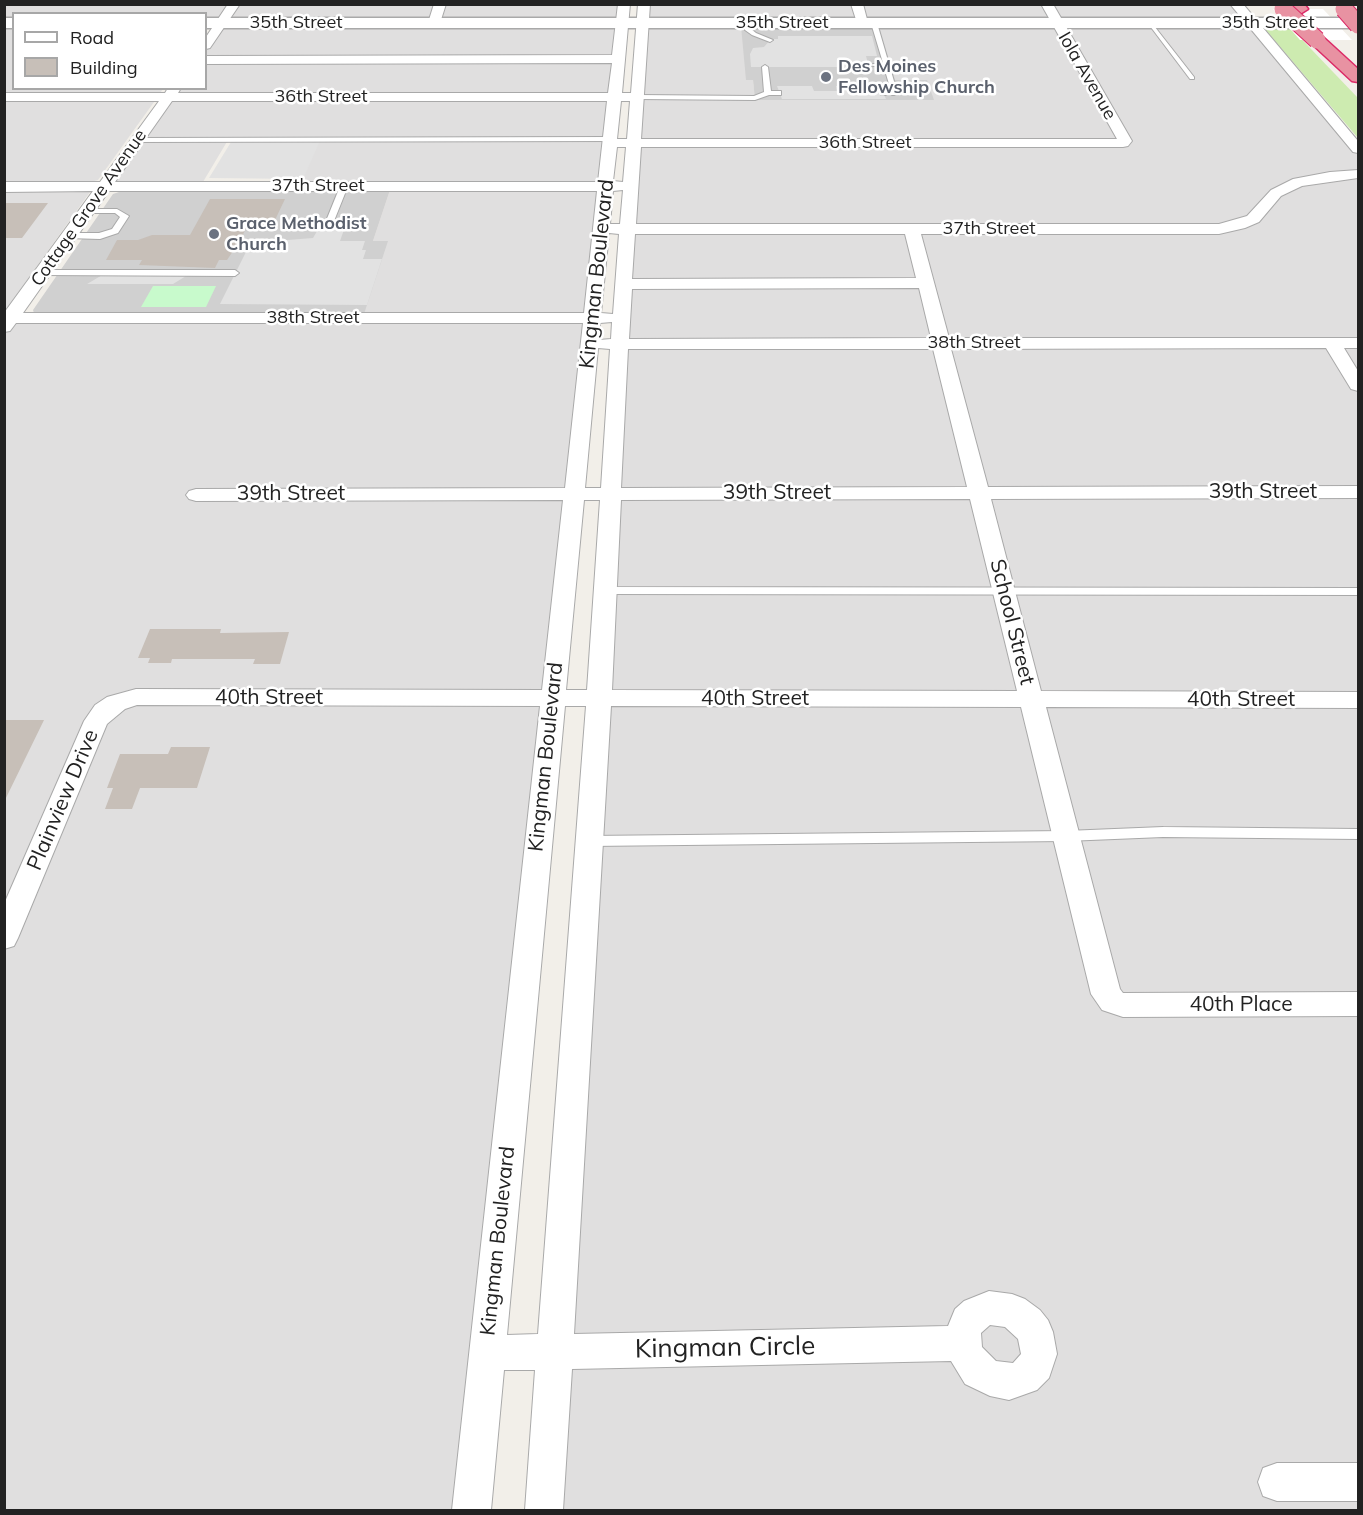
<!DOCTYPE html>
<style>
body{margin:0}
#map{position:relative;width:1363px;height:1515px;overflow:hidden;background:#f2efe9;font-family:Mulish,sans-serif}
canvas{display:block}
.frame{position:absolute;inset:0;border:6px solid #222;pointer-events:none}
.legend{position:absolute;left:12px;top:12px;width:195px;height:78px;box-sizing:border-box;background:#fff;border:2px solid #a7a7a7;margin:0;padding:8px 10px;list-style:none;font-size:18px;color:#222}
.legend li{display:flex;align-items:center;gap:12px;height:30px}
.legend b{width:30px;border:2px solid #a7a7a7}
</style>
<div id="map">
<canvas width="1363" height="1515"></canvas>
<div class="frame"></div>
<ul class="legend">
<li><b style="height:8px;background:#fff"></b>Road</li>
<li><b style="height:16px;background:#c7bfb8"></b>Building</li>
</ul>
</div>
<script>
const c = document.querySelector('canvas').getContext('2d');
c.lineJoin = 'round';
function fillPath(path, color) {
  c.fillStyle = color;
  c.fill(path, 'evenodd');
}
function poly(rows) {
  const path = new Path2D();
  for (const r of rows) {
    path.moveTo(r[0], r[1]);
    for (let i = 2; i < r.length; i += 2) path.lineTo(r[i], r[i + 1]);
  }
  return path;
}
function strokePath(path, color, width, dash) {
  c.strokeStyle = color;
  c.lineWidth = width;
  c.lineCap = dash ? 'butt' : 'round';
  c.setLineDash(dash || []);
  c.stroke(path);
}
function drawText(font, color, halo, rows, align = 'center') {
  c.font = font + ' Mulish,sans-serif';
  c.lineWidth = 5;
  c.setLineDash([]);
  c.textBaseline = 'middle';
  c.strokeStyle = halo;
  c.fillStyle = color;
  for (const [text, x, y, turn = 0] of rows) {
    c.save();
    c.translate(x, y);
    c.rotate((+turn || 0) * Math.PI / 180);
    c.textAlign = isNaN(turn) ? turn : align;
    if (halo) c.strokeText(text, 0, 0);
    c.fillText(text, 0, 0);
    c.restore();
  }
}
const residential = poly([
 [5,4,624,5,471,1510,5,1510,5,327,11,318,387,241,373,241,391,187,300,186,228,140,200,187,104,187,175,89,206,88,206,45,220,24,206,23,206,14,14,14,13,23,5,23],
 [644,5,1236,5,1358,149,1358,1510,544,1510],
 [753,80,927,80,755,99],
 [4,26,13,26,14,88,163,89,160,93,5,94],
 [4,101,152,101,154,102,98,180,91,182,5,183],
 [5,190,90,192,5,311]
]);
const religious = poly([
 [741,26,879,26,895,80,927,80,934,100,755,100,753,80,746,80],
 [125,190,390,190,373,241,388,241,364,314,34,313,33,310,113,194]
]);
const grass = poly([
 [1288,25,1358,98,1358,138,1264,28]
]);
const park = poly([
 [153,286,216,286,206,307,141,307]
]);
const parking = poly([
 [778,36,872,36,877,56,866,56,869,67,751,67,750,54,753,48,764,47,771,39,778,39],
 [777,86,812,86,814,91,837,91,836,86,880,86,886,99,782,99],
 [320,141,303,179,209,178,231,142],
 [323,221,347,221,340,241,365,241,362,250,366,250,363,259,382,259,367,305,220,304,246,252,275,241,313,238],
 [104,270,176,270,175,272,191,273,173,284,87,284,104,274,102,273]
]);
const pier = poly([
 [1273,9,1323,9,1352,40,1300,40]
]);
const building = poly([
 [210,199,285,199,275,220,250,220,235,251,233,251,227,260,219,260,215,268,139,265,142,260,106,260,117,240,138,240,152,235,190,235],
 [4,203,48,203,22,238,4,238],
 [150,629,221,629,220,633,289,632,280,664,253,664,255,659,172,659,171,663,148,663,150,658,138,658],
 [4,720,44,720,4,802],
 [171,747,210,747,197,788,140,788,132,809,105,809,113,788,107,788,120,754,168,754]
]);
const service = poly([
 [874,21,877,23,898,95,881,95,881,91,891,91,884,67,866,65,883,63,871,23,874,21],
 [745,22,749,22,751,29,756,33,773,40,770,42,752,35,745,30,745,22],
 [1147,22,1151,22,1194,77,1194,79,1190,79,1147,22],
 [765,65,768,67,771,91,781,91,781,95,769,95,755,100,638,99,634,97,638,95,754,96,764,92,762,67,765,65],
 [611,137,614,137,614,141,138,142,134,140,138,138,611,137],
 [341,184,348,186,334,221,327,223,326,221,341,184],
 [85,209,117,209,129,216,118,233,100,239,67,238,66,236,70,233,99,233,112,229,120,217,115,213,88,213,84,211,85,209],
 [43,270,235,270,239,273,235,276,40,275,40,271,43,270],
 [606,587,1358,588,1358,595,602,594,600,591,602,588,606,587],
 [1163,827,1358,829,1358,839,1163,837,1066,841,589,846,584,845,582,841,584,837,589,836,1066,831,1163,827]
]);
const minor = poly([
 [228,4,240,4,210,48,206,49,206,37,228,4],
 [434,4,446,4,440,23,434,27,428,23,434,4],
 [618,4,630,4,622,93,631,93,638,4,650,4,641,139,1117,139,1041,4,1053,4,1132,141,1128,146,1123,147,641,147,636,224,1219,224,1247,216,1271,190,1293,179,1330,172,1358,170,1358,178,1302,186,1281,196,1259,222,1245,228,1219,234,921,234,949,338,1358,338,1358,348,1344,348,1358,371,1358,391,1351,389,1326,348,951,349,988,487,1358,486,1358,498,991,499,1041,691,1358,692,1358,708,1046,707,1120,989,1123,993,1358,992,1358,1016,1123,1017,1102,1010,1091,994,1021,707,611,706,574,1334,948,1326,955,1309,964,1301,989,1291,1012,1294,1025,1299,1040,1310,1048,1320,1053,1332,1057,1354,1049,1378,1037,1390,1009,1400,990,1396,965,1384,951,1361,572,1369,563,1510,525,1510,535,1370,504,1370,491,1510,452,1510,540,706,137,705,125,709,107,724,18,938,14,946,4,949,4,904,84,721,95,705,107,697,136,689,542,690,563,500,196,501,189,499,186,495,189,491,196,489,565,488,583,323,16,323,10,331,4,332,4,313,93,191,4,192,4,182,100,182,159,101,4,101,4,93,165,93,168,88,181,88,178,93,608,93,612,63,206,64,206,56,612,55,618,4],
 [172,101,607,101,598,182,115,182,172,101],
 [621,101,630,101,627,139,617,139,621,101],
 [617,147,626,147,623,182,613,181,617,147],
 [623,190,620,224,610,224,613,191,623,190],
 [109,191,597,191,584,313,23,313,109,191],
 [609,233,619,234,613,314,601,313,609,233],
 [635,234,905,234,916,278,632,279,635,234],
 [919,288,931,338,629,339,632,289,919,288],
 [612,322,611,339,599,340,600,323,612,322],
 [598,348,610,349,601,488,585,488,598,348],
 [628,349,933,349,967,487,621,488,628,349],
 [970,499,1017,691,612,690,621,500,970,499],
 [584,500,600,500,587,690,566,690,584,500],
 [565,706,586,706,538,1334,507,1335,565,706],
 [990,1325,1005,1327,1018,1339,1021,1354,1013,1363,996,1361,982,1347,981,1333,990,1325],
 [851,4,863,4,868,23,866,26,858,26,851,4],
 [1230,4,1243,4,1358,141,1358,153,1353,152,1230,4],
 [1277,1463,1358,1463,1358,1501,1277,1501,1263,1496,1258,1482,1263,1468,1277,1463]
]);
const tertiary = poly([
 [4,18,14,18,14,28,4,28,4,18],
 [206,18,1358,18,1358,28,206,28,206,18]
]);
const motorway = poly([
 [1289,4,1304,4,1308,9,1300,14,1295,12,1289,4],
 [1317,35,1323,37,1358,69,1358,82,1352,81,1311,43,1309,40,1311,37,1317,35]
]);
const motorwayBridge = poly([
 [1283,9,1317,40],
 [1344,9,1358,25]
]);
const markers = [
 [826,77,6,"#6b7280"],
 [214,234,6,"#6b7280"]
];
const farStreetnames = [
 ["35th Street",296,23],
 ["35th Street",782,23],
 ["35th Street",1268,23],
 ["Iola Avenue",1087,76,60],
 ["36th Street",321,97],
 ["36th Street",865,143],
 ["37th Street",318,186],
 ["Cottage Grove Avenue",89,208,-55],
 ["37th Street",989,229],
 ["38th Street",313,318],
 ["38th Street",974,343]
];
const farWorshipnames = [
 ["Des Moines",838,67],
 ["Fellowship Church",838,88],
 ["Grace Methodist",226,224],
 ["Church",226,245]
];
const streetNames = [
 ["Kingman Boulevard",597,274,-84],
 ["39th Street",1263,492],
 ["39th Street",777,493],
 ["39th Street",291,494],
 ["School Street",1012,622,76],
 ["40th Street",269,698],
 ["40th Street",755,699],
 ["40th Street",1241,700],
 ["Kingman Boulevard",546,757,-84],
 ["Plainview Drive",63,800,-67],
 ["40th Place",1241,1005],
 ["Kingman Boulevard",498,1241,-84]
];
const nearStreetnames = [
 ["Kingman Circle",725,1348,-1]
];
fillPath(residential, '#e0dfdf');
fillPath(religious, '#d0d0d0');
fillPath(grass, '#cdebb0');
fillPath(park, '#c8facc');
fillPath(parking, '#e2e2e2');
fillPath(pier, '#fff');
fillPath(building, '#c7bfb8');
strokePath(service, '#a9a9a9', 2);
strokePath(minor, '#a9a9a9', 2);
strokePath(tertiary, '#a9a9a9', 3);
strokePath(motorway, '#dc2a67', 3);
fillPath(service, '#fff');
fillPath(minor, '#fff');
fillPath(tertiary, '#fff');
fillPath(motorway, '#e892a2');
strokePath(motorwayBridge, '#dc2a67', 19, []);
strokePath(motorwayBridge, '#e892a2', 17);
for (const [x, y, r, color] of markers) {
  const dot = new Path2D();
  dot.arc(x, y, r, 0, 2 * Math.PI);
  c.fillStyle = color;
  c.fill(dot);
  strokePath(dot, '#fff', 2);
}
drawText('18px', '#222', '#fff', farStreetnames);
drawText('bold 18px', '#5b616d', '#fff', farWorshipnames, 'left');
drawText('21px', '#222', '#fff', streetNames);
drawText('26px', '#222', '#fff', nearStreetnames);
</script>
